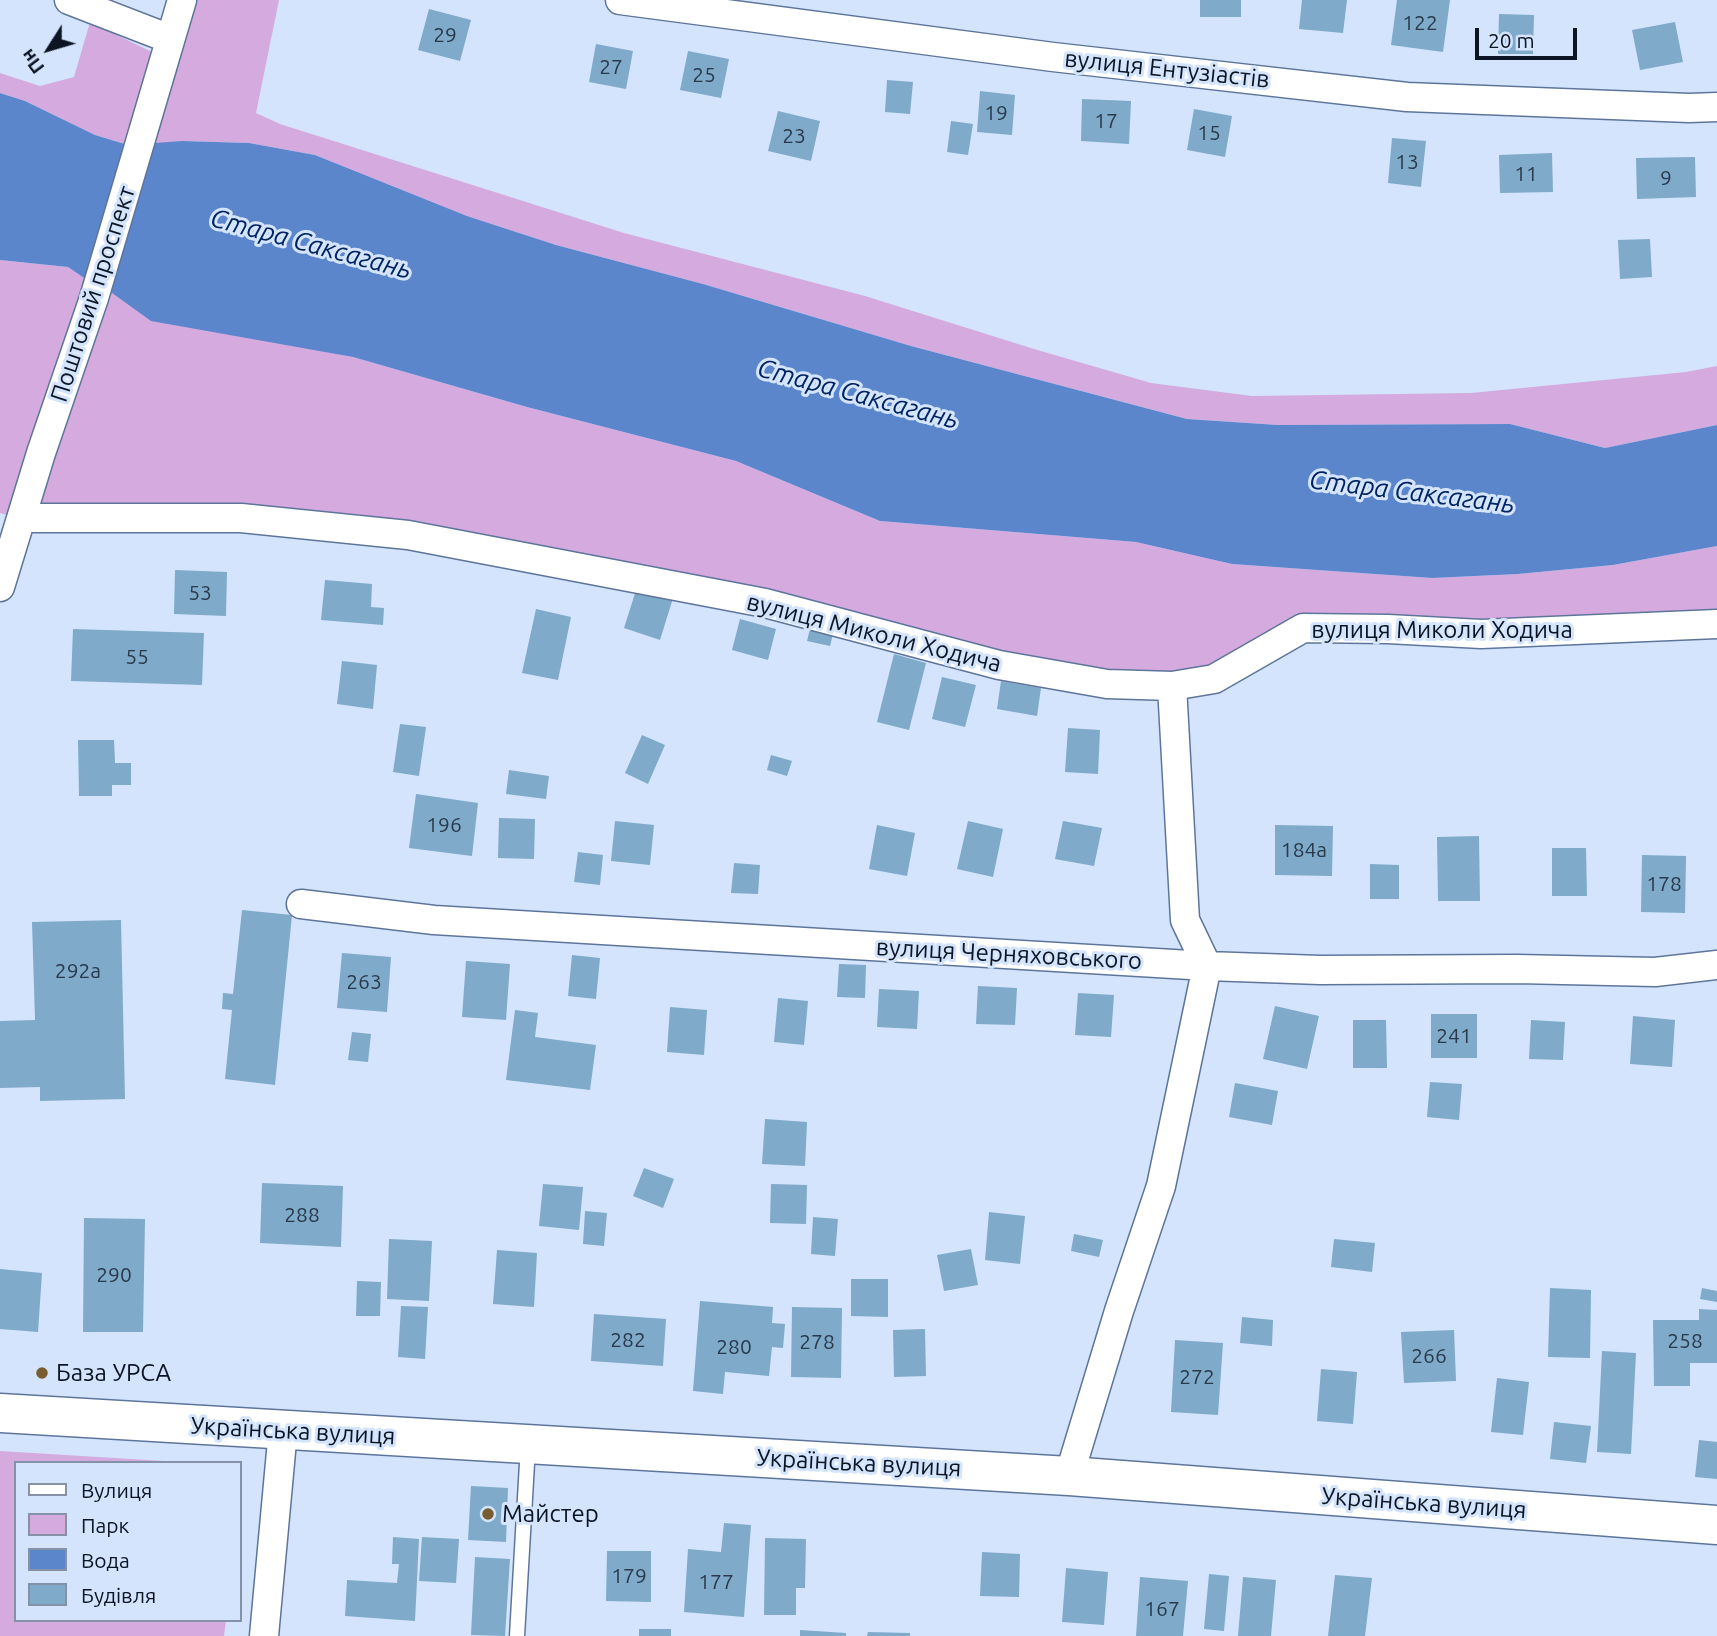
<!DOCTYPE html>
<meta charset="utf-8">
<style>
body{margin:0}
#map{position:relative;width:1717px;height:1636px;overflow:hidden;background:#d4e4fd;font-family:Ubuntu,sans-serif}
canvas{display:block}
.legend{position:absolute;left:14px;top:1461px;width:228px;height:161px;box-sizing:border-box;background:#d4e4fd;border:2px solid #8491a6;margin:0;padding:9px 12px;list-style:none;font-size:21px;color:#0c1524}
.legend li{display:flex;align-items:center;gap:14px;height:35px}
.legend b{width:35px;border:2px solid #8491a6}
.north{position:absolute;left:14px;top:14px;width:70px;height:70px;-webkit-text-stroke:5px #d4e4fd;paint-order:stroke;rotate:233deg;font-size:19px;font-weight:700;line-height:28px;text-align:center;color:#0c1524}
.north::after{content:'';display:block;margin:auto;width:24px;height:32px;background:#0c1524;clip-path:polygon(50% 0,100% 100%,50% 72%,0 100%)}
.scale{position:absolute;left:1475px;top:28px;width:102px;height:32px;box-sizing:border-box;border:4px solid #0c1524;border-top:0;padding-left:9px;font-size:21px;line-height:24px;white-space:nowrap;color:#0c1524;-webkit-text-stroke:5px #d4e4fd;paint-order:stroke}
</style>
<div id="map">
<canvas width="1717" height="1636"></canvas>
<ul class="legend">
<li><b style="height:9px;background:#fff"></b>Вулиця</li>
<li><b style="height:19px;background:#d4aadf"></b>Парк</li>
<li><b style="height:19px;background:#5b86cb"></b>Вода</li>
<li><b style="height:19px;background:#7faac9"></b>Будівля</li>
</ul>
<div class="north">Пн</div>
<div class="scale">20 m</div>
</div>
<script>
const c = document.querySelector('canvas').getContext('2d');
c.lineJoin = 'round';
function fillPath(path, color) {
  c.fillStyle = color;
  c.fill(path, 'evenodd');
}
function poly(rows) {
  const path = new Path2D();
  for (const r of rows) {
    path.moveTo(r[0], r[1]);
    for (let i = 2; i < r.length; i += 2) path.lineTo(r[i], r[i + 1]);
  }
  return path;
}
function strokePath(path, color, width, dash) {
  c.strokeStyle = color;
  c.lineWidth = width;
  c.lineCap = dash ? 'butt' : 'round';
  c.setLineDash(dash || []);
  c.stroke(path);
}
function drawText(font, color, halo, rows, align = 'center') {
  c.font = font + ' Ubuntu,sans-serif';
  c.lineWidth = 6;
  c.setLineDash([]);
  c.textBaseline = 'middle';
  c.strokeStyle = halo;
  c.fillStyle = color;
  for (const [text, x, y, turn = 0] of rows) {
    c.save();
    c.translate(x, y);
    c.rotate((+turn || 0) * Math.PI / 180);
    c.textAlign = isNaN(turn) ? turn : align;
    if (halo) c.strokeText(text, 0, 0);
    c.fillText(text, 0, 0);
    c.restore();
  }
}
const green = poly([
 [198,0,279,0,256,113,280,124,624,233,865,296,1034,349,1151,383,1252,396,1471,393,1686,372,1717,366,1717,425,1605,448,1510,424,1278,425,1187,419,911,346,703,284,556,245,467,216,315,155,249,143,182,141,152,145,194,2],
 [90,22,154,53,128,145,95,135,25,101,0,93,0,73,40,86,74,77],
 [0,260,68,267,90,282,11,516,0,513],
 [108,290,267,340,353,357,527,407,736,461,880,521,1136,542,1232,564,1432,578,1518,574,1613,565,1717,546,1717,624,1303,628,1172,686,408,535,34,518],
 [0,1451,196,1463,16,1463,16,1620,226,1620,224,1636,0,1636]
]);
const water = poly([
 [0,93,25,101,95,135,128,145,182,141,249,143,315,155,467,216,556,245,703,284,911,346,1187,419,1278,425,1510,424,1605,448,1717,425,1717,546,1613,565,1518,574,1432,578,1232,564,1136,542,880,521,736,461,527,407,353,357,151,321,108,290,90,282,68,267,0,260]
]);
const building = poly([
 [1200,0,1241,0,1241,17,1200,17],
 [1302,0,1347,0,1343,33,1299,29],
 [1397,0,1450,0,1443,52,1391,45],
 [429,9,471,20,460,61,418,50],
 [1499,14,1534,15,1533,54,1498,54],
 [1675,22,1683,62,1640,70,1632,30],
 [596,44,633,51,626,89,589,82],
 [688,51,729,59,721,98,680,90],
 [887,80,913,82,910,114,885,112],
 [980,91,1015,95,1012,135,977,132],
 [1082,99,1131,101,1129,144,1081,141],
 [1194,109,1232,116,1225,157,1187,150],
 [778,111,820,121,811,161,768,151],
 [951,121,973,124,968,155,947,152],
 [1392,138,1426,141,1421,187,1388,183],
 [1552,153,1553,192,1500,193,1499,155],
 [1695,157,1696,197,1637,199,1636,158],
 [1650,239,1652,277,1620,279,1618,240],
 [175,570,227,572,226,616,174,614],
 [325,580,372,584,371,607,384,608,383,625,321,620],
 [638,584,674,595,660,640,624,628],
 [536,609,571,617,558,680,522,673],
 [740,619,776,629,768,660,732,650],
 [812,620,835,626,830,646,807,641],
 [73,629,204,633,202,685,71,681],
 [894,654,926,663,909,730,877,722],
 [342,661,377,665,373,709,337,704],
 [942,677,976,685,965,727,932,719],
 [1001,681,1041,688,1037,716,997,709],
 [400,724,426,727,419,776,393,772],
 [1068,728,1100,730,1098,774,1065,772],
 [642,735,665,745,648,784,625,773],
 [78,740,114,740,115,763,131,763,131,785,112,785,112,796,79,796],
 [771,755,792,761,787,776,767,770],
 [509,770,549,776,546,799,506,794],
 [416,794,478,803,472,856,409,848],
 [499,818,535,819,534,859,498,858],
 [615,821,654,825,650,865,611,861],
 [968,821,1003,829,993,877,957,869],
 [1063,821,1102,828,1094,866,1055,859],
 [877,825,915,833,907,876,869,869],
 [1275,825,1333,826,1332,876,1275,875],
 [1479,836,1480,901,1438,901,1437,837],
 [1552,848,1586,848,1587,896,1552,896],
 [578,852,603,855,600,885,574,882],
 [1642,855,1686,856,1685,913,1641,912],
 [734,863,760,865,758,894,731,893],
 [1370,864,1399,865,1399,899,1370,899],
 [242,910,292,915,275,1085,225,1079,232,1010,222,1009,223,993,233,994],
 [121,920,125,1099,40,1101,40,1087,0,1088,0,1021,35,1020,32,922],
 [342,953,391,957,387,1012,337,1008],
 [572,955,600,958,596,999,568,996],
 [466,961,510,964,506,1020,462,1017],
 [839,964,866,965,865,998,837,997],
 [978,986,1017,988,1015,1025,976,1024],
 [879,989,919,991,917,1029,877,1027],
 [1078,993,1114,995,1111,1037,1075,1035],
 [778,998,808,1001,804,1045,774,1042],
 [1275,1006,1319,1016,1307,1069,1263,1059],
 [670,1007,707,1010,704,1055,667,1052],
 [515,1010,538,1013,535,1037,596,1045,590,1090,506,1080],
 [1431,1014,1477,1014,1477,1058,1431,1058],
 [1633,1016,1675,1020,1672,1067,1630,1064],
 [1353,1020,1386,1020,1387,1068,1353,1068],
 [1531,1020,1565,1022,1563,1060,1529,1059],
 [352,1032,371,1034,368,1062,348,1060],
 [1430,1082,1462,1084,1459,1120,1427,1117],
 [1235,1083,1278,1091,1272,1125,1229,1117],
 [765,1119,807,1122,805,1166,762,1164],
 [644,1168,674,1179,663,1208,633,1196],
 [262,1183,343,1186,341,1247,260,1243],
 [543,1184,583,1187,579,1230,539,1226],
 [771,1184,807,1185,806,1224,770,1223],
 [585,1211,607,1213,604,1246,583,1244],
 [989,1212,1025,1216,1020,1264,985,1260],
 [813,1217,838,1219,835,1256,811,1254],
 [84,1218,145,1219,143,1332,83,1332],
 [1074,1234,1103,1240,1099,1257,1071,1251],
 [389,1239,432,1241,429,1301,387,1299],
 [1334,1239,1375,1243,1372,1272,1331,1267],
 [971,1249,978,1285,944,1291,937,1255],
 [497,1250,537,1253,534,1307,493,1304],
 [0,1269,42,1273,38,1332,0,1329],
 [851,1279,888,1279,888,1317,851,1316],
 [357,1281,381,1282,380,1316,356,1316],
 [1550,1288,1591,1290,1590,1358,1548,1357],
 [1702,1288,1717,1291,1717,1302,1700,1299],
 [700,1301,773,1307,772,1323,785,1324,783,1348,772,1347,769,1376,725,1372,723,1394,693,1391],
 [401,1306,428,1307,425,1359,398,1357],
 [792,1307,842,1308,841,1378,791,1377],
 [1699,1309,1717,1310,1717,1363,1690,1363,1690,1386,1654,1386,1653,1320,1699,1320],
 [594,1314,666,1319,663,1366,591,1361],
 [1242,1317,1273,1320,1272,1346,1240,1343],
 [925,1329,926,1376,894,1377,893,1330],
 [1454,1330,1456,1381,1404,1383,1401,1332],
 [1175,1340,1223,1343,1218,1415,1171,1412],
 [1602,1351,1636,1353,1631,1454,1597,1452],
 [1321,1369,1357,1372,1353,1424,1317,1421],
 [1497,1378,1529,1382,1523,1435,1491,1432],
 [1554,1422,1591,1426,1586,1463,1550,1459],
 [1699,1440,1717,1442,1717,1479,1695,1477],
 [471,1486,508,1488,506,1542,468,1540],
 [724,1523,751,1525,744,1617,684,1612,688,1549,721,1552],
 [393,1537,419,1539,415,1621,345,1616,347,1580,397,1583,399,1564,392,1564],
 [422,1537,459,1539,456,1583,419,1581],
 [765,1538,806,1539,805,1588,796,1588,796,1615,764,1615],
 [607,1551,651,1551,651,1602,606,1601],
 [982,1552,1020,1554,1019,1597,980,1596],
 [475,1557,510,1559,505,1636,471,1635],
 [1066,1568,1108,1572,1104,1625,1062,1622],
 [1209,1574,1229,1576,1224,1631,1204,1629],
 [1335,1575,1372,1578,1365,1636,1328,1636],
 [1140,1577,1188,1581,1183,1636,1136,1636],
 [1243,1577,1276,1580,1271,1636,1238,1636],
 [639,1629,671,1629,671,1636,639,1636],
 [800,1630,846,1633,846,1636,800,1636],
 [868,1632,910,1633,910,1636,867,1636]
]);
const lane = poly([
 [517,1636,528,1446]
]);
const street = poly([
 [69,0,170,39],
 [620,0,1053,57,1407,97,1689,108,1717,107],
 [22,518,241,518,408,535,765,603,999,665,1107,684,1172,686,1214,679,1303,628,1388,629,1481,634,1717,624],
 [0,587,41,453,94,298,182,0],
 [301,904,434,920,1207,966,1320,970,1517,969,1655,972,1717,965],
 [1069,1476,1119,1311,1161,1186,1207,966,1185,920,1172,686],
 [264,1636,283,1430]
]);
const secondary = poly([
 [0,1413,1069,1476,1717,1525]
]);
const markers = [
 [42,1373,7,"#775d2f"],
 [488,1514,7,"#775d2f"]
];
const numberNames = [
 ["122",1420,23],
 ["29",445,35],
 ["27",611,67],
 ["25",704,75],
 ["19",996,113],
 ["17",1106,121],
 ["15",1209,133],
 ["23",794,136],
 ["13",1407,162],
 ["11",1526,174],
 ["9",1666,178],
 ["53",200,593],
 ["55",137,657],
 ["196",444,825],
 ["184а",1304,850],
 ["178",1664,884],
 ["292а",78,971],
 ["263",364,982],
 ["241",1454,1036],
 ["288",302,1215],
 ["290",114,1275],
 ["282",628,1340],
 ["258",1685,1341],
 ["278",817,1342],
 ["280",734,1347],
 ["266",1429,1356],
 ["272",1197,1377],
 ["179",629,1576],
 ["177",716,1582],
 ["167",1162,1609]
];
const streetNames = [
 ["вулиця Ентузіастів",1167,69,6],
 ["Поштовий проспект",93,294,-72],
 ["вулиця Миколи Ходича",1442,630],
 ["вулиця Миколи Ходича",874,633,14],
 ["вулиця Черняховського",1009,954,3],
 ["Українська вулиця",293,1431,3],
 ["Українська вулиця",859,1463,3],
 ["Українська вулиця",1424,1503,4]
];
const poiNames = [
 ["База УРСА",56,1373],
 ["Майстер",502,1514]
];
const waterNames = [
 ["Стара Саксагань",311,244,15],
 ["Стара Саксагань",858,394,15],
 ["Стара Саксагань",1412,492,7]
];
fillPath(green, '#d4aadf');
fillPath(water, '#5b86cb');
fillPath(building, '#7faac9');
strokePath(lane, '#5e759b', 17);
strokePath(street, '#5e759b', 31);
strokePath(secondary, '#5e759b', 41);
strokePath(lane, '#fff', 14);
strokePath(street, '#fff', 28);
strokePath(secondary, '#fff', 38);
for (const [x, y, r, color] of markers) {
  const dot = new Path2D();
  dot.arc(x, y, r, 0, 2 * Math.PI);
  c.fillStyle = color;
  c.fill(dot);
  strokePath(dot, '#d4e4fd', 2.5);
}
drawText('21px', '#293a4d', null, numberNames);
drawText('24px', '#0c1524', '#d4e4fd', streetNames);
drawText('24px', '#0c1524', '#d4e4fd', poiNames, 'left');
drawText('italic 26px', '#002562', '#d4e4fd', waterNames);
</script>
